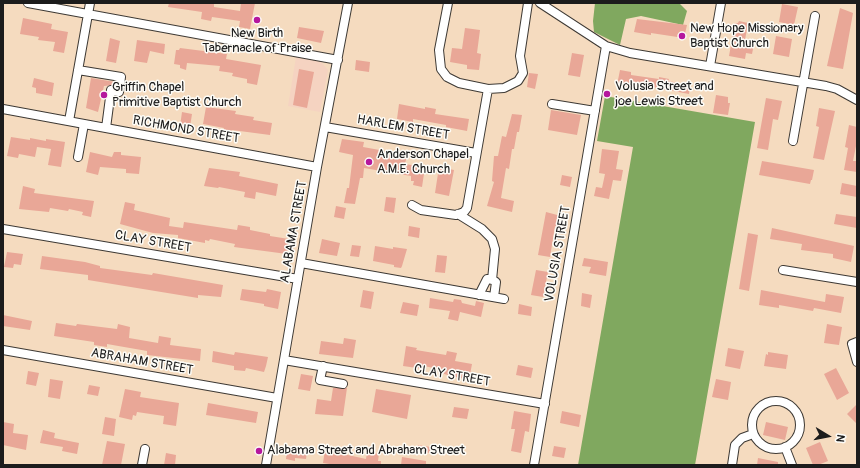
<!DOCTYPE html>
<style>
body{margin:0}
#map{position:relative;width:860px;height:468px;overflow:hidden;background:#f5dbbf;font-family:Pangolin,sans-serif}
canvas{display:block}
.frame{position:absolute;inset:0;border:4px solid #1c1c1c;pointer-events:none}
.north{position:absolute;left:808px;top:416px;width:40px;height:40px;-webkit-text-stroke:3px #fdfcf7;paint-order:stroke;rotate:100deg;font-size:11px;font-weight:700;line-height:16px;text-align:center;color:#1c1c1c}
.north::after{content:'';display:block;margin:auto;width:14px;height:18px;background:#1c1c1c;clip-path:polygon(50% 0,100% 100%,50% 72%,0 100%)}
</style>
<div id="map">
<canvas width="860" height="468"></canvas>
<div class="frame"></div>
<div class="north">N</div>
</div>
<script>
const c = document.querySelector('canvas').getContext('2d');
c.lineJoin = 'round';
function fillPath(path, color) {
  c.fillStyle = color;
  c.fill(path, 'evenodd');
}
function poly(rows) {
  const path = new Path2D();
  for (const r of rows) {
    if (r.length === 3) {
      path.moveTo(r[0] + r[2], r[1]);
      path.arc(r[0], r[1], r[2], 0, 2 * Math.PI);
      continue;
    }
    path.moveTo(r[0], r[1]);
    for (let i = 2; i < r.length; i += 2) path.lineTo(r[i], r[i + 1]);
  }
  return path;
}
function strokePath(path, color, width, dash) {
  c.strokeStyle = color;
  c.lineWidth = width;
  c.lineCap = dash ? 'butt' : 'round';
  c.setLineDash(dash || []);
  c.stroke(path);
}
function drawText(font, color, halo, rows, align = 'center') {
  c.font = font + ' Pangolin,sans-serif';
  c.lineWidth = 3;
  c.setLineDash([]);
  c.textBaseline = 'middle';
  c.strokeStyle = halo;
  c.fillStyle = color;
  for (const [text, x, y, turn = 0] of rows) {
    c.save();
    c.translate(x, y);
    c.rotate((+turn || 0) * Math.PI / 180);
    c.textAlign = isNaN(turn) ? turn : align;
    if (halo) c.strokeText(text, 0, 0);
    c.fillText(text, 0, 0);
    c.restore();
  }
}
const built = poly([
 [296,57,321,62,328,70,320,112,288,106]
]);
const forest = poly([
 [595,3,679,3,687,11,683,25,641,16,626,19,620,45,594,32,593,21],
 [605,96,755,122,695,465,578,465,633,147,597,141]
]);
const building = poly([
 [169,3,209,3,214,4,214,7,240,11,241,3,255,3,250,29,239,27,240,21,212,17,211,21,201,19,202,12,168,7],
 [782,4,798,7,794,25,779,22],
 [840,8,853,13,843,69,827,66],
 [23,18,52,24,51,29,68,32,64,53,53,51,55,42,38,40,39,37,20,34],
 [637,19,687,25,684,38,651,33,651,35,634,32],
 [739,21,748,23,745,40,754,44,752,54,746,53,745,59,729,56,735,23,738,23],
 [299,27,324,31,321,43,297,38],
 [465,28,480,30,477,53,481,54,479,70,467,69,467,65,450,62,452,48,462,49],
 [776,36,792,39,789,57,773,54],
 [110,38,120,41,116,63,106,61],
 [137,40,165,44,164,54,150,51,147,63,134,61],
 [180,48,227,54,226,59,261,65,257,85,247,83,247,79,232,76,233,73,219,71,220,66,187,63,186,70,180,68,180,65,174,64,176,50,179,50],
 [572,53,584,55,580,77,568,75],
 [356,60,370,62,369,72,355,70],
 [299,69,314,72,307,108,293,105],
 [620,70,631,72,631,75,659,79,659,77,669,79,668,81,690,85,689,94,647,86,646,91,617,85],
 [529,73,538,74,535,89,527,87],
 [34,78,54,83,52,96,36,93,36,88,32,87],
 [91,78,115,82,114,85,104,86,98,112,86,108],
 [716,95,728,97,728,103,730,103,728,115,713,113],
 [766,98,782,101,778,120,773,119,768,150,757,148],
 [399,104,425,109,425,107,436,109,435,114,469,119,467,131,446,127,446,125,413,119,413,122,397,119],
 [206,107,236,111,235,114,254,117,253,120,272,123,270,135,232,130,232,134,223,133,224,128,203,124],
 [819,108,835,111,824,160,813,158,819,127,816,126],
 [551,110,581,115,577,135,548,130],
 [182,112,192,114,190,127,180,126],
 [512,114,522,115,519,132,517,132,514,149,512,149,509,169,506,168,501,198,514,201,512,212,487,206,494,182,492,181,494,156,498,156,502,136,506,137],
 [849,125,857,127,857,141,853,161,857,161,857,172,844,170,848,148,845,147],
 [11,137,30,140,30,138,46,141,46,139,65,142,61,167,48,165,51,149,37,147,35,157,19,154,18,158,7,156],
 [342,139,364,142,363,147,407,155,405,164,425,167,422,187,413,185,414,181,411,181,411,176,364,168,363,178,360,178,355,204,344,203,347,188,349,188,353,155,339,152],
 [602,149,619,151,616,169,623,170,621,181,613,180,609,199,594,196,596,187,602,188,605,174,599,173],
 [90,152,112,157,114,152,121,152,121,155,141,157,139,174,126,173,126,169,100,167,98,175,86,172],
 [762,161,814,170,812,180,811,180,810,184,759,175],
 [439,167,454,170,449,196,435,193],
 [209,168,240,172,239,176,278,184,276,196,256,192,255,199,244,197,245,192,219,187,218,188,204,186],
 [562,175,572,177,570,187,560,185],
 [842,183,857,186,857,197,840,194],
 [23,186,35,189,34,193,94,201,91,217,82,215,83,212,69,209,68,211,50,208,49,212,19,209],
 [386,197,396,198,394,213,384,211],
 [125,202,135,204,134,210,170,218,169,226,183,228,184,222,237,230,238,225,250,227,250,230,270,234,270,236,289,239,287,254,234,247,235,244,210,239,209,241,205,240,205,243,178,238,178,235,153,233,120,224],
 [336,206,346,208,344,219,334,217],
 [546,212,561,216,558,227,555,226,550,257,538,255],
 [836,214,857,217,857,228,834,224],
 [409,226,420,228,419,238,408,236],
 [772,228,854,246,851,262,833,258,833,254,801,250,802,244,770,239],
 [748,233,758,235,749,291,739,289],
 [322,239,340,243,337,256,319,253],
 [352,245,361,246,359,257,350,256],
 [375,246,393,249,393,247,407,249,402,266,401,268,394,267,394,265,373,261],
 [7,252,23,254,21,265,14,264,13,268,4,267],
 [437,255,447,256,445,273,435,272],
 [42,256,85,262,100,266,100,268,152,275,153,273,223,285,221,297,198,295,198,298,88,280,88,275,40,269],
 [584,258,608,262,606,276,589,273,591,267,582,266],
 [536,270,548,272,543,297,531,295],
 [242,289,266,292,267,289,281,292,278,309,264,306,264,304,240,300],
 [363,290,374,292,371,309,360,307],
 [761,290,825,302,826,294,844,297,841,313,814,308,813,311,779,305,779,308,759,305],
 [582,293,592,295,590,308,581,306],
 [430,298,453,302,454,299,461,300,462,303,475,306,476,301,484,303,481,317,460,312,458,321,448,319,450,311,429,308],
 [403,302,419,305,417,316,400,313],
 [519,304,532,307,531,316,518,314],
 [3,315,32,321,30,330,3,326],
 [56,323,76,326,77,324,117,329,118,324,130,327,129,338,158,343,159,336,171,338,170,345,201,349,200,361,147,355,147,351,107,344,107,347,94,345,94,342,54,336],
 [827,324,842,327,839,345,824,343],
 [344,338,356,340,353,358,319,354,321,341,343,344],
 [406,346,417,348,416,350,446,355,447,351,457,353,455,361,472,364,469,380,444,374,443,370,424,366,424,369,403,366],
 [728,348,744,351,740,369,725,366],
 [213,351,234,355,235,352,268,357,266,366,264,372,246,368,245,371,234,370,234,366,212,362],
 [768,352,788,355,786,369,764,366,766,354,768,355],
 [518,365,533,368,531,378,516,375],
 [836,368,849,393,837,400,824,374],
 [28,371,39,373,36,386,26,384],
 [301,374,313,376,310,391,298,389],
 [50,379,63,381,60,399,48,397],
 [716,379,731,382,728,400,712,397],
 [89,385,100,387,98,396,87,394],
 [333,388,347,388,343,416,315,414,317,399,331,401],
 [125,389,141,392,140,397,179,403,176,426,163,424,164,416,137,412,136,416,133,415,132,420,119,417],
 [376,389,411,395,407,419,372,412],
 [208,403,258,412,256,423,206,415],
 [857,404,857,424,847,414],
 [454,407,469,409,467,419,452,417],
 [514,411,531,414,529,432,525,431,521,453,511,451,515,429,511,429],
 [562,411,581,415,579,427,560,423],
 [105,417,116,419,114,436,102,434],
 [3,422,14,424,13,433,28,435,26,450,3,445],
 [766,422,788,427,785,440,763,435],
 [43,430,55,433,54,438,79,443,77,454,62,451,63,447,40,443],
 [107,441,125,444,121,465,102,465],
 [820,442,828,461,818,465,813,465,806,448],
 [418,445,431,447,430,453,417,451],
 [554,446,566,448,564,458,552,456],
 [287,449,307,452,306,459,295,458,295,461,286,459],
 [325,450,366,459,367,452,379,454,378,461,381,461,381,465,336,465,323,463],
 [166,453,176,455,175,465,164,465],
 [402,457,426,461,426,465,401,465],
 [758,458,778,462,778,465,757,465]
]);
const minor = poly([
 [28,3,338,60],
 [448,3,439,50,441,69,447,77,459,83,488,89,504,88,518,81,523,73,520,56,528,3],
 [540,3,606,46,630,53,826,86,837,89,857,100],
 [710,66,721,3],
 [78,70,121,77,119,92,111,90,106,128],
 [552,104,595,111],
 [3,109,317,167],
 [69,121,90,3],
 [325,127,476,153],
 [793,141,815,16],
 [78,157,84,124],
 [412,205,421,210,456,215,464,212,467,208,488,89],
 [458,214,482,229,492,239,495,249,492,280],
 [3,229,298,279],
 [301,263,504,299],
 [783,270,857,282],
 [479,295,487,279,493,280,496,282,494,297],
 [857,342,852,344,857,362],
 [3,350,277,398],
 [284,360,545,404],
 [323,366,320,380,343,384],
 [776,425,24],
 [785,447,792,465],
 [142,465,145,449],
 [266,465,317,167,348,3],
 [534,465,606,46],
 [732,465,735,445,742,438,753,434]
]);
const markers = [
 [257,20,4,"#b5179e"],
 [682,36,4,"#b5179e"],
 [607,94,4,"#b5179e"],
 [104,95,4,"#b5179e"],
 [369,162,4,"#b5179e"],
 [259,451,4,"#b5179e"]
];
const poiNames = [
 ["New Hope Missionary",690,29],
 ["Baptist Church",690,44],
 ["New Birth",257,34,"center"],
 ["Tabernacle of Praise",257,49,"center"],
 ["Volusia Street and",615,87],
 ["joe Lewis Street",615,102],
 ["Griffin Chapel",112,88],
 ["Primitive Baptist Church",112,103],
 ["Anderson Chapel",377,155],
 ["A.M.E. Church",377,170],
 ["Alabama Street and Abraham Street",267,451]
];
const streetNames = [
 ["HARLEM STREET",403,128,10],
 ["RICHMOND STREET",186,130,10],
 ["ALABAMA STREET",294,232,-80],
 ["CLAY STREET",153,242,10],
 ["VOLUSIA STREET",558,254,-80],
 ["ABRAHAM STREET",142,362,10],
 ["CLAY STREET",452,376,10]
];
fillPath(built, '#f5d3c1');
fillPath(forest, '#80a85f');
fillPath(building, '#e9a797');
strokePath(minor, '#3d3934', 10);
strokePath(minor, '#fff', 8);
for (const [x, y, r, color] of markers) {
  const dot = new Path2D();
  dot.arc(x, y, r, 0, 2 * Math.PI);
  c.fillStyle = color;
  c.fill(dot);
  strokePath(dot, '#fdfcf7', 1.5);
}
drawText('13px', '#1c1c1c', '#fdfcf7', poiNames, 'left');
drawText('13px', '#1c1c1c', '#fdfcf7', streetNames);
</script>
